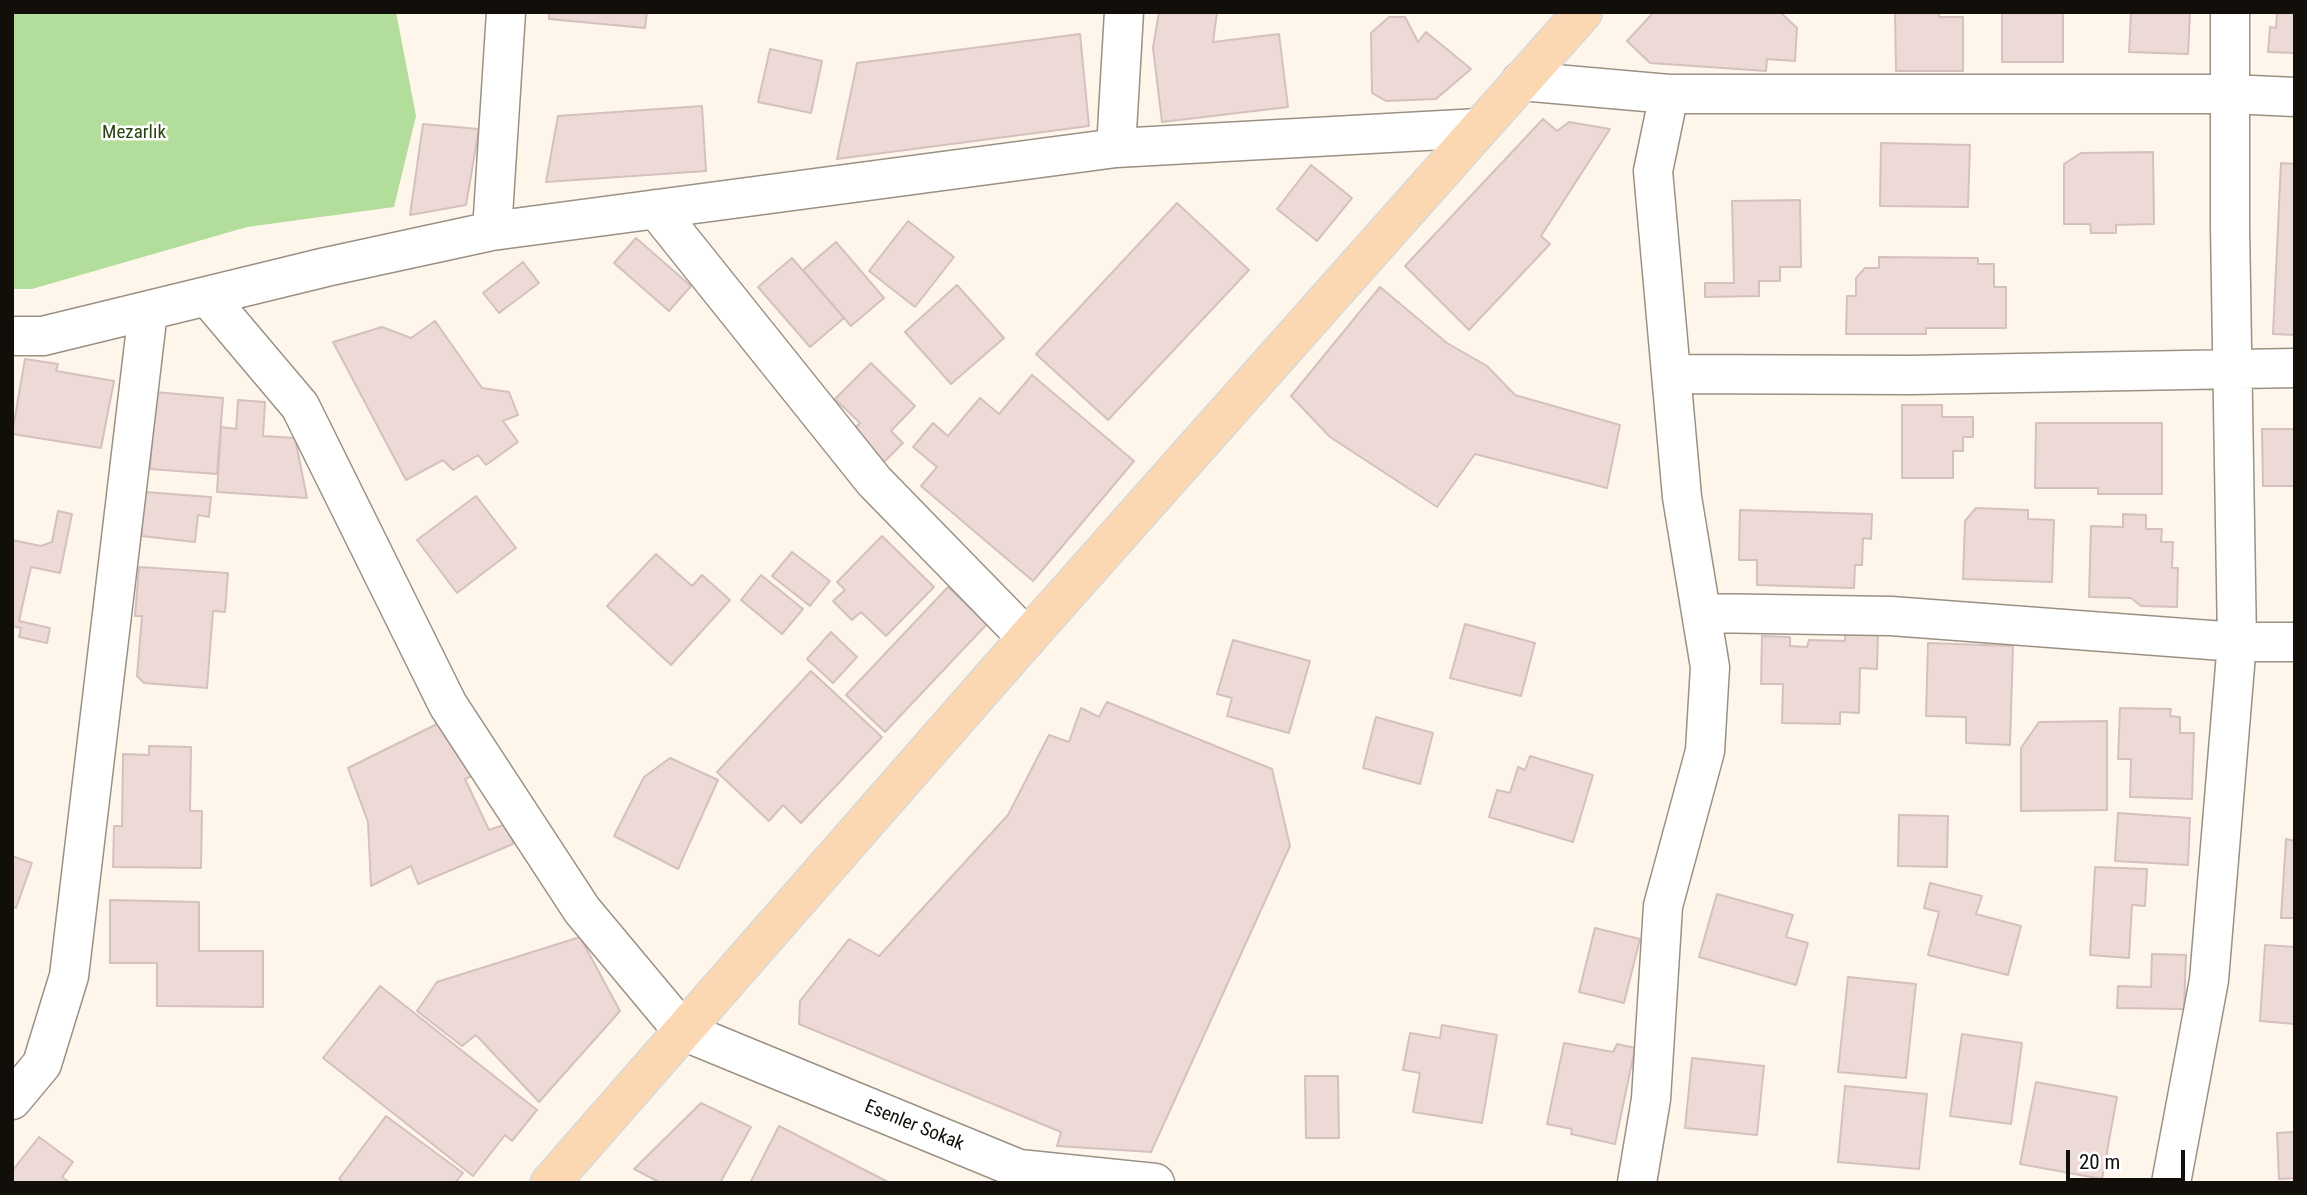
<!DOCTYPE html>
<meta charset="utf-8">
<style>
body{margin:0}
#map{position:relative;width:2307px;height:1195px;overflow:hidden;background:#fff6eb;font-family:"Roboto Condensed",sans-serif}
canvas{display:block}
.frame{position:absolute;inset:0;border:14px solid #120e09;pointer-events:none}
.scale{position:absolute;left:2066px;top:1150px;width:119px;height:32px;box-sizing:border-box;border:4px solid #120e09;border-top:0;padding-left:9px;font-size:21px;line-height:24px;white-space:nowrap;color:#120e09;-webkit-text-stroke:5px #fff;paint-order:stroke}
</style>
<div id="map">
<canvas width="2307" height="1195"></canvas>
<div class="frame"></div>
<div class="scale">20 m</div>
</div>
<script>
const c = document.querySelector('canvas').getContext('2d');
c.lineJoin = 'round';
function fillPath(path, color) {
  c.fillStyle = color;
  c.fill(path, 'evenodd');
}
function poly(rows) {
  const path = new Path2D();
  for (const r of rows) {
    path.moveTo(r[0], r[1]);
    for (let i = 2; i < r.length; i += 2) path.lineTo(r[i], r[i + 1]);
  }
  return path;
}
function strokePath(path, color, width, dash) {
  c.strokeStyle = color;
  c.lineWidth = width;
  c.lineCap = dash ? 'butt' : 'round';
  c.setLineDash(dash || []);
  c.stroke(path);
}
function drawText(font, color, halo, rows, align = 'center') {
  c.font = font + ' "Roboto Condensed",sans-serif';
  c.lineWidth = 5;
  c.setLineDash([]);
  c.textBaseline = 'middle';
  c.strokeStyle = halo;
  c.fillStyle = color;
  for (const [text, x, y, turn = 0] of rows) {
    c.save();
    c.translate(x, y);
    c.rotate((+turn || 0) * Math.PI / 180);
    c.textAlign = isNaN(turn) ? turn : align;
    if (halo) c.strokeText(text, 0, 0);
    c.fillText(text, 0, 0);
    c.restore();
  }
}
const green = poly([
 [12,12,396,12,416,116,394,207,247,227,32,289,12,289]
]);
const building = poly([
 [549,12,647,12,645,28,549,19,549,12],
 [1159,12,1217,12,1213,42,1279,34,1288,107,1162,122,1153,48,1159,12],
 [1654,12,1780,12,1797,28,1795,61,1767,59,1766,71,1650,63,1627,41,1654,12],
 [1895,12,1939,12,1939,17,1963,17,1963,71,1896,71,1895,12],
 [2002,12,2063,12,2063,62,2002,62,2002,12],
 [2131,12,2190,12,2188,54,2129,52,2131,12],
 [2277,12,2295,12,2295,53,2268,52,2270,27,2276,28,2277,12],
 [1389,17,1405,17,1418,42,1426,32,1471,69,1436,99,1386,101,1372,93,1371,33,1389,17],
 [1080,34,1089,126,837,159,857,63,1080,34],
 [770,49,822,61,811,113,758,102,770,49],
 [702,106,706,171,546,182,558,116,702,106],
 [1543,119,1557,131,1569,122,1610,129,1541,236,1550,244,1469,330,1405,266,1543,119],
 [423,124,479,129,466,205,410,215,423,124],
 [1881,143,1970,145,1968,207,1880,206,1881,143],
 [2153,152,2154,224,2116,225,2116,233,2091,233,2090,224,2064,224,2064,164,2081,153,2153,152],
 [2281,163,2295,164,2295,335,2273,334,2281,163],
 [1311,165,1352,198,1317,241,1277,209,1311,165],
 [1800,200,1801,267,1780,267,1780,281,1759,281,1759,296,1705,297,1705,283,1734,283,1732,201,1800,200],
 [1177,203,1249,270,1108,420,1036,354,1177,203],
 [908,221,954,257,915,307,869,271,908,221],
 [636,238,691,286,669,311,614,263,636,238],
 [836,242,884,298,851,326,803,270,836,242],
 [1879,257,1978,258,1978,264,1994,264,1994,287,2006,287,2006,328,1926,328,1926,334,1846,334,1847,296,1856,296,1856,278,1865,268,1879,268,1879,257],
 [792,258,844,318,810,347,758,287,792,258],
 [523,262,539,283,499,313,483,293,523,262],
 [957,285,1004,338,951,384,905,332,957,285],
 [1380,287,1447,343,1487,366,1515,395,1620,425,1607,488,1475,454,1437,507,1330,437,1291,396,1380,287],
 [435,321,482,388,509,392,518,415,503,421,518,442,486,465,478,455,453,470,443,460,406,480,333,342,382,327,411,338,435,321],
 [25,359,58,364,56,371,114,381,101,448,12,434,25,359],
 [871,363,915,406,891,431,903,443,883,463,851,432,860,423,835,399,871,363],
 [1032,375,1134,461,1033,581,921,486,937,467,913,447,933,423,948,436,980,398,999,414,1032,375],
 [155,392,223,398,217,474,150,469,155,392],
 [238,400,265,402,263,436,295,438,307,498,217,492,221,427,236,429,238,400],
 [1902,405,1942,405,1942,417,1973,417,1973,437,1963,437,1963,451,1953,451,1953,478,1902,478,1902,405],
 [2036,423,2162,423,2162,494,2098,494,2098,488,2035,488,2036,423],
 [2262,429,2295,429,2295,486,2263,486,2262,429],
 [145,492,211,497,209,517,198,515,195,542,141,536,145,492],
 [476,496,516,548,457,593,417,540,476,496],
 [1976,508,2028,510,2028,519,2054,520,2052,582,1963,579,1965,521,1976,508],
 [1740,510,1872,514,1871,539,1863,538,1862,565,1855,565,1854,588,1757,585,1757,560,1739,560,1740,510],
 [58,511,72,514,60,573,31,567,19,621,50,628,47,643,19,637,21,628,12,626,12,540,41,546,52,542,58,511],
 [2123,514,2146,515,2146,529,2162,529,2161,542,2173,542,2172,568,2178,568,2177,607,2141,606,2131,598,2089,597,2091,526,2123,527,2123,514],
 [882,536,934,587,886,636,861,612,852,620,833,601,845,590,837,582,882,536],
 [792,552,830,581,810,606,772,576,792,552],
 [656,554,692,586,702,575,730,600,671,665,607,606,656,554],
 [139,567,228,573,225,612,213,611,207,688,144,683,137,676,142,616,135,616,139,567],
 [761,575,803,609,782,634,741,600,761,575],
 [948,587,987,624,885,732,846,695,948,587],
 [1465,624,1535,643,1521,696,1450,678,1465,624],
 [831,632,857,657,833,683,807,659,831,632],
 [1845,632,1878,632,1877,669,1860,668,1859,713,1840,712,1840,724,1782,723,1783,684,1761,684,1762,636,1790,637,1790,646,1807,647,1809,640,1845,641,1845,632],
 [1233,640,1310,661,1289,733,1227,716,1232,698,1217,694,1233,640],
 [1928,643,2013,646,2010,745,1966,743,1966,717,1926,716,1928,643],
 [811,671,882,737,801,823,783,805,769,821,717,772,811,671],
 [1107,702,1272,769,1290,846,1151,1152,1057,1146,1061,1132,799,1024,800,1001,849,939,879,956,1008,815,1049,735,1069,742,1081,708,1099,717,1107,702],
 [2120,708,2171,709,2170,716,2180,717,2180,733,2194,733,2192,799,2130,797,2131,759,2118,759,2120,708],
 [1376,717,1433,733,1420,784,1363,768,1376,717],
 [445,720,472,776,465,779,489,830,509,823,513,844,418,884,411,866,371,886,368,822,348,768,445,720],
 [2107,721,2107,810,2021,811,2021,748,2039,722,2107,721],
 [149,746,191,747,190,811,202,811,201,868,113,867,114,826,122,826,123,754,149,755,149,746],
 [1530,756,1593,775,1573,842,1489,817,1497,790,1510,793,1518,767,1525,770,1530,756],
 [670,758,718,780,678,869,614,836,644,777,670,758],
 [2118,813,2190,818,2188,865,2115,861,2118,813],
 [1899,815,1948,816,1947,867,1898,866,1899,815],
 [2286,839,2295,841,2295,918,2281,918,2286,839],
 [12,856,32,863,16,908,12,906,12,856],
 [2095,867,2147,869,2145,906,2132,905,2129,958,2090,955,2095,867],
 [1930,883,1982,896,1976,914,2021,926,2008,975,1928,955,1939,912,1924,908,1930,883],
 [1717,894,1793,915,1786,937,1808,943,1796,985,1699,957,1717,894],
 [110,900,199,902,199,951,263,951,263,1007,157,1006,157,963,110,963,110,900],
 [1595,928,1640,939,1624,1003,1579,992,1595,928],
 [580,937,620,1011,539,1102,476,1035,462,1046,417,1011,437,982,580,937],
 [2265,945,2295,947,2295,1024,2260,1021,2265,945],
 [2152,954,2186,955,2184,1009,2117,1008,2118,986,2151,987,2152,954],
 [1848,977,1916,984,1906,1078,1838,1072,1848,977],
 [380,986,537,1110,512,1141,505,1135,473,1176,323,1058,380,986],
 [1442,1025,1497,1035,1482,1123,1413,1112,1420,1073,1403,1070,1410,1033,1440,1038,1442,1025],
 [1962,1034,2022,1043,2011,1124,1950,1116,1962,1034],
 [1564,1043,1613,1052,1617,1044,1635,1048,1615,1144,1571,1134,1572,1129,1547,1124,1564,1043],
 [1692,1058,1764,1066,1757,1135,1685,1128,1692,1058],
 [1305,1076,1338,1076,1339,1138,1306,1138,1305,1076],
 [2036,1082,2117,1097,2102,1179,2020,1164,2036,1082],
 [1845,1086,1927,1094,1919,1169,1838,1162,1845,1086],
 [701,1103,751,1127,720,1183,661,1183,634,1169,701,1103],
 [386,1116,463,1173,455,1183,345,1183,339,1179,386,1116],
 [779,1126,890,1183,750,1183,779,1126],
 [2295,1132,2295,1178,2279,1179,2277,1133,2295,1132],
 [39,1137,73,1162,62,1177,70,1183,12,1183,12,1171,39,1137]
]);
const minor = poly([
 [1521,81,1669,94,2230,94,2295,97],
 [1116,148,1124,12],
 [656,209,874,481,1027,638],
 [492,231,506,12],
 [207,296,300,406,448,705,582,910,683,1031,1019,1169,1155,1183],
 [12,336,43,336,326,267,492,231,1116,148,1479,128],
 [1671,374,1911,375,2295,368],
 [1701,613,1891,616,2237,642,2295,642],
 [12,1100,42,1064,69,976,148,311],
 [1637,1183,1651,1099,1663,906,1705,751,1710,667,1682,497,1653,171,1669,94],
 [2171,1183,2209,980,2237,642,2230,227,2230,12]
]);
const major = poly([
 [550,1183,1027,638,1583,12]
]);
const parkNames = [
 ["Mezarlık",134,133]
];
const streetNames = [
 ["Esenler Sokak",914,1126,22]
];
fillPath(green, '#b3dd9a');
fillPath(building, '#edd9d6');
strokePath(building, '#d4c1be', 2);
strokePath(minor, '#9b9084', 41);
strokePath(major, '#d9d8d8', 41);
strokePath(minor, '#fff', 38);
strokePath(major, '#fcd8b2', 38);
drawText('19px', '#284411', '#fff', parkNames);
drawText('19px', '#120e09', '#fff', streetNames);
</script>
